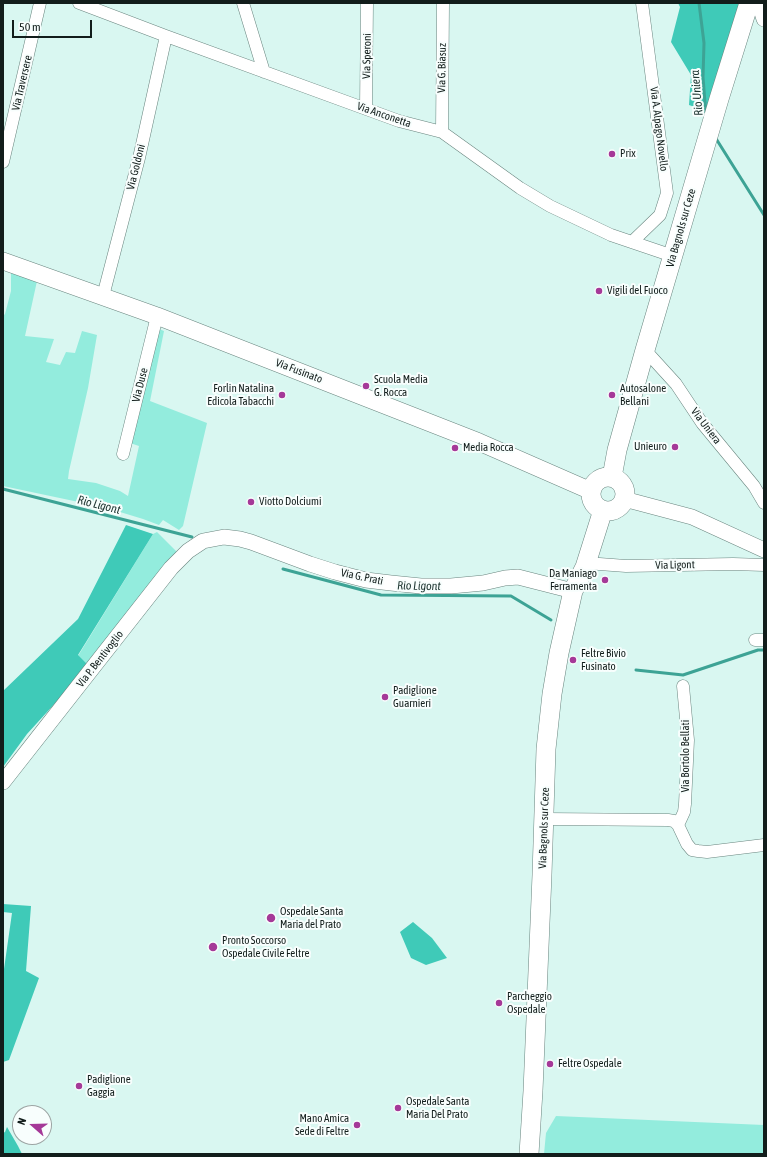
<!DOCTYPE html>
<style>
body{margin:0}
#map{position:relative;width:767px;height:1157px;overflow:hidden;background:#d9f7f1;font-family:"Asap Condensed",sans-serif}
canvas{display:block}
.frame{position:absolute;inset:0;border:4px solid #121d1b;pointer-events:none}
.north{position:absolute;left:12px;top:1105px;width:40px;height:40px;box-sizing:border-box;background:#f8fefd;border:1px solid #9ca4a3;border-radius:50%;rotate:290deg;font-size:11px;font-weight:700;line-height:16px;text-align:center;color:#121d1b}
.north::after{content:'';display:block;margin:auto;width:14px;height:18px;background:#a53998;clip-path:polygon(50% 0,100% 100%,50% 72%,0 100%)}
.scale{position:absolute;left:12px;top:20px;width:80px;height:18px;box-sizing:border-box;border:2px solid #121d1b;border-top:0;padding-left:5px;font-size:12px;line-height:14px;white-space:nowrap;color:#121d1b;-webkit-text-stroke:3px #f8fefd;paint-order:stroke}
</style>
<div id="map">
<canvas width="767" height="1157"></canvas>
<div class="frame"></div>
<div class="north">N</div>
<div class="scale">50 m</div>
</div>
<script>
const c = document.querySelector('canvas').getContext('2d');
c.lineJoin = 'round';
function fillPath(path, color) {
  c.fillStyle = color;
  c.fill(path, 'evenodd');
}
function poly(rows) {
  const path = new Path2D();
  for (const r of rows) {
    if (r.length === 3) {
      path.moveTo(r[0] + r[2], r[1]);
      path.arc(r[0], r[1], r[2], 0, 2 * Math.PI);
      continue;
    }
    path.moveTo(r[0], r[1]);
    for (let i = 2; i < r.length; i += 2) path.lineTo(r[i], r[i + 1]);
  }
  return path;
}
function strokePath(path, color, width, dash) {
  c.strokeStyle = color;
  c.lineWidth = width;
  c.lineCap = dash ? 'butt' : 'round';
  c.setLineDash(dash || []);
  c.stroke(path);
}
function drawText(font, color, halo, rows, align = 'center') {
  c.font = font + ' "Asap Condensed",sans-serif';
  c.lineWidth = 4;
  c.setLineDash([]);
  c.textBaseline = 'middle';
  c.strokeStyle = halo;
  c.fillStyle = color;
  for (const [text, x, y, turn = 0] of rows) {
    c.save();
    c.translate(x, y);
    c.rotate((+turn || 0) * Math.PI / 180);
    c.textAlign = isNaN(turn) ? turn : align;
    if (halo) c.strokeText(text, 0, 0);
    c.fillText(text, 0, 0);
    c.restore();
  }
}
const green = poly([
 [11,273,37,281,25,336,54,339,46,362,60,365,66,352,75,353,82,331,97,335,88,388,69,471,68,479,96,483,120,491,128,496,139,446,130,443,159,329,164,331,150,401,207,423,183,526,179,530,163,520,159,525,143,519,107,508,3,486,3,316,5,314,11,291],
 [157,532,179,554,89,666,78,656,153,534],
 [556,1116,764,1125,764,1154,544,1154,546,1133]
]);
const forest = poly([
 [678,3,741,3,706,111,689,105,691,75,671,42,680,7],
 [126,525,153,534,78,655,89,666,27,734,3,767,3,691,78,619],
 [3,904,31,906,26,971,39,978,9,1060,3,1062,3,976,12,913,3,912],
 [413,922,432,938,447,958,426,965,411,958,400,932],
 [7,1127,18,1146,22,1154,3,1154,3,1133,5,1132]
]);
const stream = poly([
 [699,3,704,43,703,77,705,103,706,113],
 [715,137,764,215],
 [3,489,192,537],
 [283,569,381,595,511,596,551,620],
 [636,670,683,675,758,650,764,650]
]);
const minor = poly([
 [79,3,166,36,399,121,442,132,520,188,550,206,611,235,673,256],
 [243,3,264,72],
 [366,109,367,3],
 [442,132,443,3],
 [3,162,40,3],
 [632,242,660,215,667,193,642,3],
 [103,296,139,158,166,36],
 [645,350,676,384,702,423,754,486,764,503],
 [123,454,157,316],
 [586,563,626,566,733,564,764,565],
 [755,640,764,640],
 [544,819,668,820,674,821,678,825,687,844,692,850,698,851,707,852,764,845],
 [678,825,684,812,685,804,688,740,683,686]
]);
const tertiary = poly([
 [759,3,764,19],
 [624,499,692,517,764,550],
 [3,782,171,568,188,551,203,541,224,537,240,539,251,542,310,564,335,572,366,580,391,583,421,586,451,586,483,583,505,578,518,577,573,591]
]);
const secondary = poly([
 [3,261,157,316,479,442,591,491]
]);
const primary = poly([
 [612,477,617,450,645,350,719,99,749,3],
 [608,494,17],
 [529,1154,533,1091,542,875,546,749,552,694,559,653,573,591,585,567,603,510]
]);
const markers = [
 [612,154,4,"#a53998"],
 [599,291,4,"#a53998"],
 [366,386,4,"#a53998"],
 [282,395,4,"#a53998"],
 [612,395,4,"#a53998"],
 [675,447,4,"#a53998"],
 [455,448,4,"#a53998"],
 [251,502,4,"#a53998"],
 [605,580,4,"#a53998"],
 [573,660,4,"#a53998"],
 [385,697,4,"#a53998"],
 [271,918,5,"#a53998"],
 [213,947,5,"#a53998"],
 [499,1003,4,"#a53998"],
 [550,1064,4,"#a53998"],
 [79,1086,4,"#a53998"],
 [398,1108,4,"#a53998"],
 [357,1125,4,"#a53998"]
];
const streetNames = [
 ["Via Speroni",367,56,-89],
 ["Via G. Biasuz",442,68,-89],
 ["Via Traversere",22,83,-77],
 ["Via Anconetta",384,115,19],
 ["Via A. Alpago Novello",659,129,83],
 ["Via Goldoni",136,167,-76],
 ["Via Bagnols sur Ceze",681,228,-74],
 ["Via Fusinato",299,371,21],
 ["Via Duse",140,385,-76],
 ["Via Uniera",706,426,53],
 ["Via Ligont",675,565,-1],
 ["Via G. Prati",362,577,12],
 ["Via P. Bentivoglio",100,659,-52],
 ["Via Bortolo Bellati",686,756,-90],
 ["Via Bagnols sur Ceze",544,828,-88]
];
const poiNames = [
 ["Prix",620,154],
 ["Vigili del Fuoco",607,291],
 ["Scuola Media",374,380],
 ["G. Rocca",374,393],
 ["Forlin Natalina",274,389,"right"],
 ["Edicola Tabacchi",274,402,"right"],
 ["Autosalone",620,389],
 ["Bellani",620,402],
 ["Unieuro",667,447,"right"],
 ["Media Rocca",463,448],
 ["Viotto Dolciumi",259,502],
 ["Da Maniago",597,574,"right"],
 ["Ferramenta",597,587,"right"],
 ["Feltre Bivio",581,654],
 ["Fusinato",581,667],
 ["Padiglione",393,691],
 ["Guarnieri",393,704],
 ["Ospedale Santa",280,912],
 ["Maria del Prato",280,925],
 ["Pronto Soccorso",222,941],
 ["Ospedale Civile Feltre",222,954],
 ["Parcheggio",507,997],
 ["Ospedale",507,1010],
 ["Feltre Ospedale",558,1064],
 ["Padiglione",87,1080],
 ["Gaggia",87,1093],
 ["Ospedale Santa",406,1102],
 ["Maria Del Prato",406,1115],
 ["Mano Amica",349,1119,"right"],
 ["Sede di Feltre",349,1132,"right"]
];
const waterNames = [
 ["Rio Uniera",697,93,-95],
 ["Rio Ligont",99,505,14],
 ["Rio Ligont",419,586,1]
];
fillPath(green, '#93ecdd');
fillPath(forest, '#3fcab8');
strokePath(stream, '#3da395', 3);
strokePath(minor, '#69857f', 13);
strokePath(tertiary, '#69857f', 16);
strokePath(secondary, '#69857f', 18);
strokePath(primary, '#69857f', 20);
strokePath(minor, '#fff', 12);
strokePath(tertiary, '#fff', 15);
strokePath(secondary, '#fff', 17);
strokePath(primary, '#fff', 19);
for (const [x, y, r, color] of markers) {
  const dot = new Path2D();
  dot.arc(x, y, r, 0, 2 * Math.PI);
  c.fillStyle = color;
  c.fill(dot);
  strokePath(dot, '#f8fefd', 1.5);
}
drawText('11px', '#121d1b', '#f8fefd', streetNames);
drawText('11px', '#121d1b', '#f8fefd', poiNames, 'left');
drawText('italic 12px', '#1e3531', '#f8fefd', waterNames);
</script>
